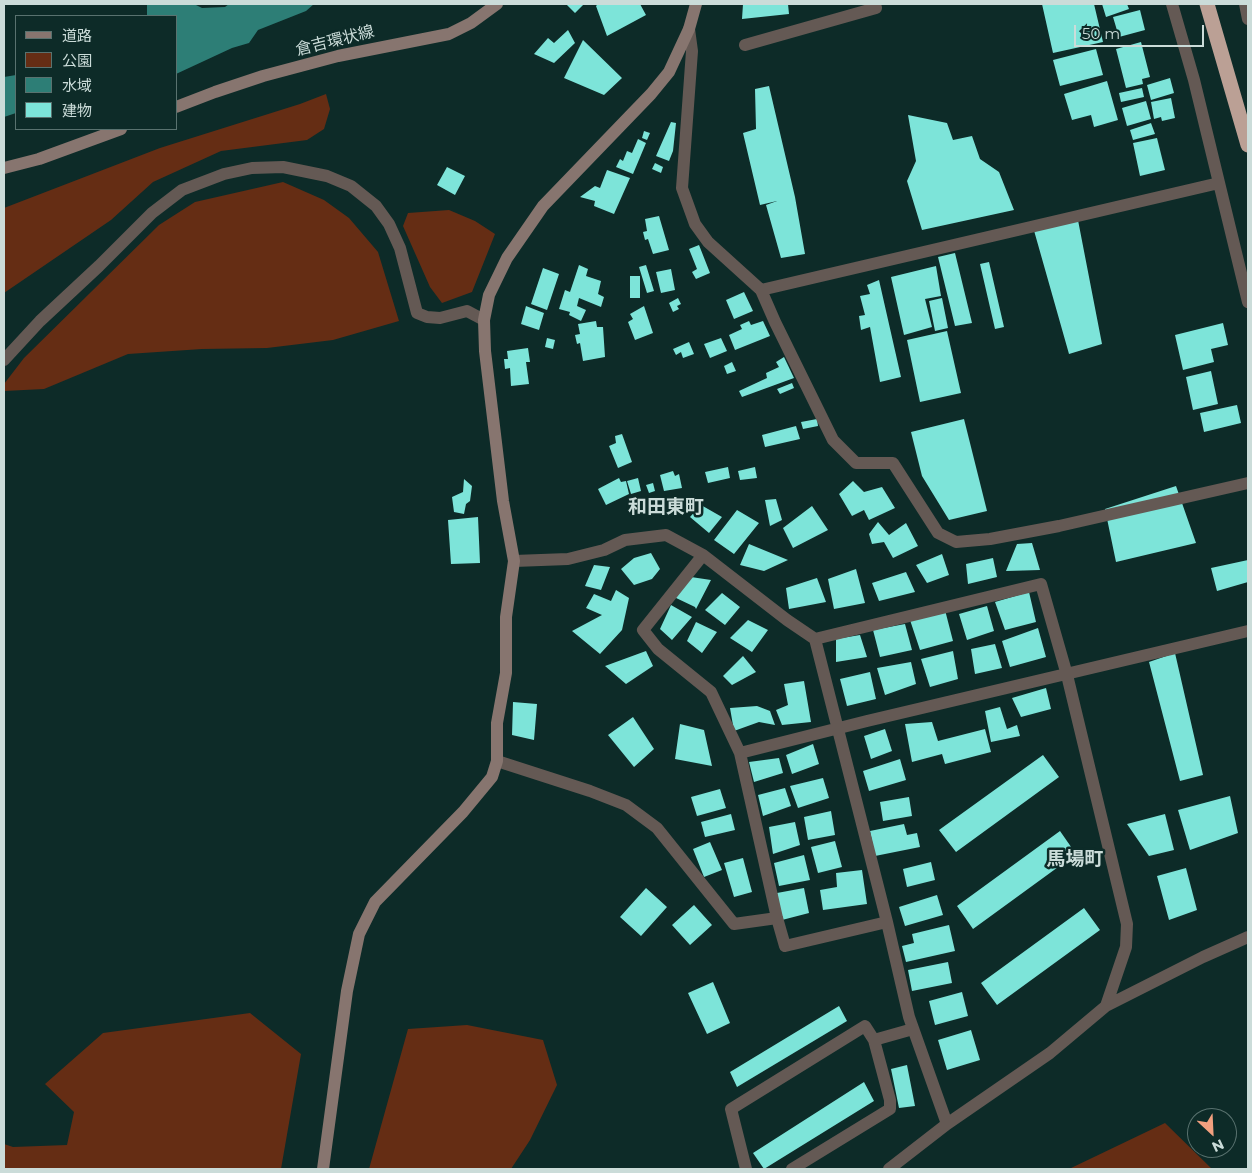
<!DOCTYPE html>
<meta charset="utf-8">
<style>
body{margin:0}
#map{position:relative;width:1252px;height:1173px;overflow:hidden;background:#0d2b28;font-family:Montserrat,"Noto Sans JP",sans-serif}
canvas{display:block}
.frame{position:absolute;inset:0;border:5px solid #cbdcd9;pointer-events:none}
.legend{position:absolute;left:15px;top:15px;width:162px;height:115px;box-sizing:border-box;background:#0d2b28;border:1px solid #59726f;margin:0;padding:6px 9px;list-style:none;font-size:15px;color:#cbdcd9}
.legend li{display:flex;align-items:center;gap:10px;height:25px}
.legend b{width:25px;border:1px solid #59726f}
.north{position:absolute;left:1187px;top:1108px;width:50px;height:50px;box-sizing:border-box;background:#0d2b28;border:1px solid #59726f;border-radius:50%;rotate:155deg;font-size:14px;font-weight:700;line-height:20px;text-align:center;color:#cbdcd9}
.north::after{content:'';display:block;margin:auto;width:18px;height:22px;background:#f2a07f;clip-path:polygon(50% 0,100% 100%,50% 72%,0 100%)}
.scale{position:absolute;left:1074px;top:25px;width:130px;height:22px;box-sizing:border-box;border:2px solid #cbdcd9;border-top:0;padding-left:6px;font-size:15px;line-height:18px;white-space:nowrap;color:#cbdcd9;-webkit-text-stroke:4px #0d2b28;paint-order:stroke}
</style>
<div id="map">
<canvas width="1252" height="1173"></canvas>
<div class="frame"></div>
<ul class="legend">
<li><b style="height:6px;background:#87756f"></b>道路</li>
<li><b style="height:14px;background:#652d14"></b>公園</li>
<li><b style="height:14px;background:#2d7e76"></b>水域</li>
<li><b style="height:14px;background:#7de4d9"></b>建物</li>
</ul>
<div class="north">N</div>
<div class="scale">50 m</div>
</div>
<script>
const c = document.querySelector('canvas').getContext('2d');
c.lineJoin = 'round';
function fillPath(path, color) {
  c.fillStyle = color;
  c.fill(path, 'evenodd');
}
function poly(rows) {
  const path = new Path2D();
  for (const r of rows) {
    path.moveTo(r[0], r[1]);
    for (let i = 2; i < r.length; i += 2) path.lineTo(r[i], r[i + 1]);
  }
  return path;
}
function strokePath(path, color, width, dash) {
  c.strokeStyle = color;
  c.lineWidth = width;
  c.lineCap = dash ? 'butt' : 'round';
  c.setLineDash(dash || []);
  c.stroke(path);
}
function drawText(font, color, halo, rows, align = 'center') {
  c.font = font + ' Montserrat,"Noto Sans JP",sans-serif';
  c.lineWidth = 5;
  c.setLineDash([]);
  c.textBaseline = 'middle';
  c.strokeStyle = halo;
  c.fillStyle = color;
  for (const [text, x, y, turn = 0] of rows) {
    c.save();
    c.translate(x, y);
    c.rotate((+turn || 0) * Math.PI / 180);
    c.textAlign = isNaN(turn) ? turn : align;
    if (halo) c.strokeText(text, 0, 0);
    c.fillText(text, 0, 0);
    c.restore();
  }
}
const green = poly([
 [326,94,330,109,324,129,307,140,221,151,153,182,111,220,4,293,4,208,160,148,300,104],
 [283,182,324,200,349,218,378,252,399,321,333,340,267,348,202,349,128,354,44,389,4,391,4,384,24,358,159,225,195,202],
 [449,210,475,221,495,234,472,292,442,303,430,287,403,226,408,213],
 [250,1013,301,1054,281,1169,4,1169,4,1144,13,1147,67,1145,74,1112,45,1084,103,1033],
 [467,1025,543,1040,557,1085,530,1140,511,1169,369,1169,408,1029],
 [1165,1123,1212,1169,1069,1169]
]);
const water = poly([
 [147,4,194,4,202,8,225,7,229,4,314,4,306,11,258,30,249,43,232,48,176,74,176,16,147,16],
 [16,75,16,113,4,117,4,77]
]);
const building = poly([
 [566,4,584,4,575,13],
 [598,4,640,4,646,15,607,36,596,6],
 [743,4,788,4,789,14,742,19],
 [1042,4,1094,4,1103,42,1053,53],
 [1102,4,1127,4,1129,9,1106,17],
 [1140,10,1145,30,1119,37,1113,17],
 [568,30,575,43,554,63,534,54,548,38,554,43],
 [583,40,622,78,604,95,564,78],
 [1141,42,1150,77,1142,79,1143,84,1126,88,1116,49],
 [1096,49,1103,75,1060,86,1053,60],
 [1170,78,1174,93,1151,100,1147,85],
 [1107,81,1118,120,1094,127,1091,115,1072,120,1064,94],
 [769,86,795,197,805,254,781,258,766,205,777,201,760,205,743,133,756,129,755,89],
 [1142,88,1144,97,1121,102,1119,93],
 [1171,98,1175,118,1162,121,1161,117,1154,119,1151,102],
 [1146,101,1151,119,1127,126,1122,108],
 [908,115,947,123,953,140,972,136,980,159,999,172,1014,210,922,230,907,181,916,161],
 [671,122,676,123,673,151,669,161,656,156],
 [1151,123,1155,134,1133,140,1130,130],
 [644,131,650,133,647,140,642,138],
 [1157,138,1165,170,1140,176,1133,143],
 [638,139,646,143,633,174,616,167,620,159,623,161,627,151,632,153],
 [655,163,663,167,661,173,652,169],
 [447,167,465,176,455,195,437,185],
 [607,170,630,178,614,214,594,206,595,201,580,197,595,186,600,188],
 [1077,215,1102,344,1069,354,1033,227],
 [659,216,669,250,653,254,648,239,645,240,643,232,647,231,645,219],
 [699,245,710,273,696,279,692,272,697,269,689,249],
 [955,253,972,323,955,326,938,257],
 [989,262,1004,327,995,329,980,264],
 [579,265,588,269,586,276,601,281,598,294,604,297,601,307,579,298,577,306,586,310,581,321,569,315,570,312,559,309,565,290,570,292],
 [646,265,654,291,647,293,639,267],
 [936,266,941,296,925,299,932,327,904,335,891,277],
 [543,268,559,274,547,310,531,304],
 [671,269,675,290,661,293,656,272],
 [630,276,640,276,640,298,630,298],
 [879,280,901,377,880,382,870,327,861,330,859,316,865,315,860,296,870,294,867,285],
 [744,292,753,311,734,319,726,300],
 [678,298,681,304,677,306,679,309,673,312,669,303],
 [942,298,948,328,935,331,929,301],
 [526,306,544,313,539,330,521,324],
 [644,306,653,333,635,340,628,322,633,319,630,314],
 [596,321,597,327,603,327,605,357,583,361,580,343,577,344,575,335,580,334,578,324],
 [749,321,751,325,763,321,770,336,735,350,729,335,742,329,740,325],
 [1223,323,1228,345,1211,349,1214,362,1183,370,1175,335],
 [947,331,961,393,920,402,907,340],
 [547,338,555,340,553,349,545,347],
 [721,338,727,351,710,358,704,344],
 [689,342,694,354,683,358,681,352,676,355,673,349],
 [528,348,530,362,526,362,529,384,511,386,510,368,505,369,504,359,508,359,507,351],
 [784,357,794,378,742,397,739,391,767,378,766,373,779,367,776,362],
 [732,362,736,371,727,374,724,366],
 [1211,371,1218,404,1193,410,1186,377],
 [792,383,794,388,780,394,777,389],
 [1237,405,1241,423,1204,432,1200,413],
 [817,419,818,426,803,429,801,422],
 [964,419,987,511,949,520,922,476,911,432],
 [796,426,800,439,765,447,762,435],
 [622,434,632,462,618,468,609,446,616,443,615,436],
 [728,467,730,478,708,483,705,472],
 [755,467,757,478,740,480,738,471],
 [673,471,675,476,679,474,682,488,664,491,660,475],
 [619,478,621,482,626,481,629,494,606,505,598,489],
 [638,478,641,491,631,494,627,481],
 [464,479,472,486,470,501,466,504,464,514,454,512,452,497,463,492],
 [853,481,864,492,882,487,895,508,869,520,864,510,852,516,839,494],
 [653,483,655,491,649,493,646,485],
 [1176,486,1196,543,1116,562,1105,509],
 [776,499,782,520,770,526,765,500],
 [701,505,722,517,709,533,690,517],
 [812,506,828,530,793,548,783,528],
 [737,510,759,523,734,554,714,540],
 [478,517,480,563,451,564,448,520],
 [878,522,889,535,906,523,918,546,893,558,884,542,872,544,869,534],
 [1032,543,1040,570,1006,571,1017,544],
 [749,544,788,560,764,571,740,565],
 [651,553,660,569,652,579,634,585,621,569,634,558],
 [942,554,949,575,927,583,916,565],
 [993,558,997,577,968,584,966,564],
 [1248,560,1248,582,1217,591,1211,568],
 [594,565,610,567,601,590,585,586],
 [856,569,865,603,834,609,828,579],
 [906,572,915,592,879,601,872,583],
 [691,577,711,580,696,609,695,607,674,597],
 [817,578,826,602,789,609,786,588],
 [616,590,629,598,622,630,600,654,572,631,602,615,586,608,594,594,611,601],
 [1029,592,1036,622,1005,630,995,602],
 [722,593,740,607,725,625,705,610],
 [671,605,692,617,672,640,660,629],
 [987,606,994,631,967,640,959,614],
 [945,610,953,641,920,650,910,620],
 [748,620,768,630,752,652,730,638],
 [696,622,717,632,702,653,687,641],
 [905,624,912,650,880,657,873,630],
 [1038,628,1046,657,1010,667,1002,641],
 [860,635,867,657,836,662,836,639],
 [995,644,1002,668,975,674,971,649],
 [646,651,653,666,626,684,605,666],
 [953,651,958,679,930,687,921,659],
 [1175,653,1203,775,1180,781,1149,662],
 [743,656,756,672,732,685,723,676],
 [911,662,916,684,885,695,877,668],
 [870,672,876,699,847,706,840,679],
 [804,681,811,722,782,725,776,710,788,705,784,684],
 [1046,688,1051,709,1021,717,1012,698],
 [513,702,537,704,534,740,512,735],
 [757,706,770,711,775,725,759,722,734,731,730,708],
 [1000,707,1007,729,1017,725,1020,736,991,742,985,711],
 [633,717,654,749,634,767,608,735],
 [932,722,938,741,985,729,991,752,945,764,942,754,912,762,905,724],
 [680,724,704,730,712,766,675,759],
 [885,729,892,751,871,759,864,736],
 [813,744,819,764,792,774,786,755],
 [1043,755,1059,777,956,852,939,830],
 [779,758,783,773,754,782,749,762],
 [900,759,906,780,869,791,863,771],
 [823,778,829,798,798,808,790,786],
 [785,788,791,806,763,816,758,795],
 [720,789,726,808,697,816,691,797],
 [1230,796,1238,833,1190,850,1178,810],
 [909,797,912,816,883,821,880,802],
 [831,811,835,835,808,840,804,817],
 [731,814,735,830,705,837,701,822],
 [1165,814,1174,850,1149,856,1127,824],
 [795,822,800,845,773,854,769,827],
 [904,824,907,835,917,833,920,847,875,856,870,831],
 [1060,831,1076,854,973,929,957,906],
 [835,841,842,867,818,873,811,847],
 [710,842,722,870,704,877,693,849],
 [804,855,810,880,779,886,774,863],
 [743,858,752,892,734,897,724,863],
 [931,862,935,880,907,887,903,869],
 [1186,868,1197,910,1169,920,1157,876],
 [862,870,867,904,823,910,820,890,837,887,836,873],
 [646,888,667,907,641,936,620,917],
 [804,888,809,913,782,920,777,893],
 [937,895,943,915,905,926,899,907],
 [694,905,712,925,690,945,672,925],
 [1084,908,1100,930,997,1005,981,983],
 [949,925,955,951,906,962,902,946,914,943,912,934],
 [948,962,952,983,912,991,908,970],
 [713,982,730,1023,707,1034,688,993],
 [962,992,968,1016,935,1025,929,1001],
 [839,1006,847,1021,737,1087,730,1072],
 [971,1030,980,1060,947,1070,938,1040],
 [907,1065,915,1106,899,1108,891,1069],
 [864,1082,874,1101,764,1169,753,1153]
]);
const street = poly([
 [1172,4,1194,80,1248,302],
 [1245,4,1248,19],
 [689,29,692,51,682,188,695,224,708,242,761,290,775,322,833,440,856,463,893,463,938,533,956,542,990,539,1059,526,1248,483],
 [745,45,876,8,875,4],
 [761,290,1219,183],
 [4,360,40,321,99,266,152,213,182,190,224,174,252,168,283,167,327,176,351,186,376,206,389,224,400,248,417,313,427,317,440,318,467,311,484,320],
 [703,555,643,630,658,649,711,692,740,753,777,918,785,946,887,922],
 [514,561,568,559,604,550,625,540,666,535,703,555,787,620,815,639,887,922,909,1017,947,1124],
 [815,639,1041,584,1067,675,1127,924,1126,947,1106,1006],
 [740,753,867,721,1248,631],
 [497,761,590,791,626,805,657,828,734,924,777,918],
 [874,1040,913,1029],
 [746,1169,731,1109,865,1026,874,1040,890,1100,890,1109,792,1169],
 [889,1169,947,1124,1050,1053,1106,1006,1203,957,1248,937]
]);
const secondary = poly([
 [176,107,215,92,263,76,338,56,449,34,471,23,497,4],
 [4,168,39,159,121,129],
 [323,1169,347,991,359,934,375,902,463,812,492,777,497,761,497,723,506,673,506,617,514,561,503,501,485,351,484,320,489,295,507,258,543,206,651,94,669,72,689,29,696,4]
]);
const highway = poly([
 [1207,4,1248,145]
]);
const streetNames = [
 ["倉吉環状線",335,41,-14]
];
const quarterNames = [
 ["和田東町",666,507],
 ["馬場町",1075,859]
];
fillPath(green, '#652d14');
fillPath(water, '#2d7e76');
fillPath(building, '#7de4d9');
strokePath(street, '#645954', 12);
strokePath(secondary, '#87756f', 12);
strokePath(highway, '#bba095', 15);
drawText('16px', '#cbdcd9', '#0d2b28', streetNames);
drawText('bold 19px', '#cbdcd9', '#0d2b28', quarterNames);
</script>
